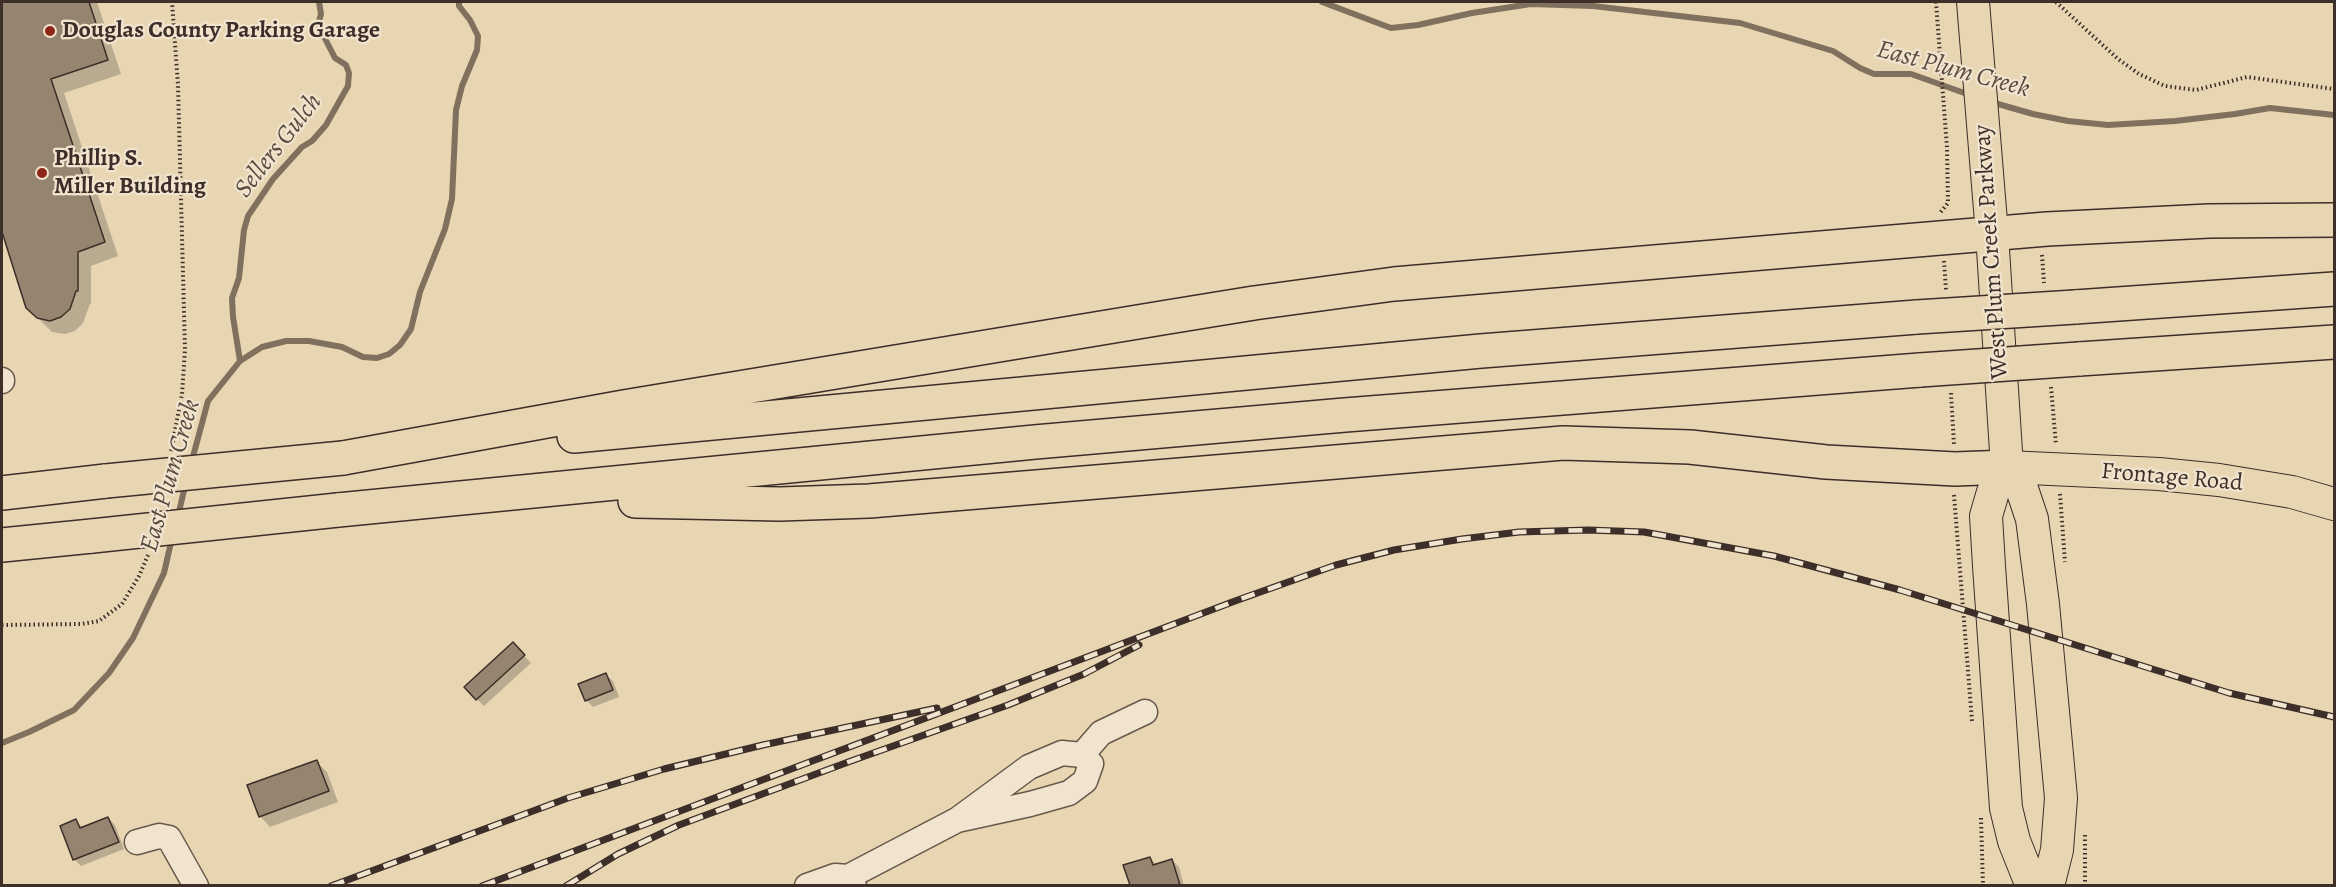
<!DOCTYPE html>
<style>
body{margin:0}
#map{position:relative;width:2336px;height:887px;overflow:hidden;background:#e8d6b3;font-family:Alegreya,serif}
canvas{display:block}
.frame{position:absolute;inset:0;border:3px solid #3c2e28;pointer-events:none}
</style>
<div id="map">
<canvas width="2336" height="887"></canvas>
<div class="frame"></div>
</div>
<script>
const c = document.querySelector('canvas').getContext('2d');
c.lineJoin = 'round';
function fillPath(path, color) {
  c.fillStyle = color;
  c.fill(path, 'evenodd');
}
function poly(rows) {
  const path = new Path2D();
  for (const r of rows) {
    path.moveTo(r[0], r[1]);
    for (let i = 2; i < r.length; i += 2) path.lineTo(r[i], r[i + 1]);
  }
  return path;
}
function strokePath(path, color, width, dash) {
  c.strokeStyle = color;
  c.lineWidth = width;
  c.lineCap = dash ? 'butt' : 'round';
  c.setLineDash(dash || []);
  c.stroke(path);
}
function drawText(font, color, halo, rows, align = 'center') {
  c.font = font + ' Alegreya,serif';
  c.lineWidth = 4.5;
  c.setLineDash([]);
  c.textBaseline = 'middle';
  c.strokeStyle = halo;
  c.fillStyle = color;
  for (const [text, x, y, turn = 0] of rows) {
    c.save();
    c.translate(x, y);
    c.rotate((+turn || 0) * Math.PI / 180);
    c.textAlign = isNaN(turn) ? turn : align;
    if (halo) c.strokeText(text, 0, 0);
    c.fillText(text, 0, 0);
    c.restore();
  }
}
const shadow = poly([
 [2,2,97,2,121,74,64,93,118,256,91,266,91,304,90,304,83,323,75,331,65,334,52,332,27,307,2,228],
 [513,644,531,663,484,706,477,699],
 [606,675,613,681,619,697,593,707,586,700],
 [316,761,327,772,338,802,270,827,260,816],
 [108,818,115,825,124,849,81,866,74,859,76,821,83,828],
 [1150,858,1157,865,1172,860,1179,867,1184,886,1131,886,1125,866]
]);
const stream = poly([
 [1322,2,1391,28,1418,25,1472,13,1531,4,1593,6,1740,23,1833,51,1860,68,1874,74,1911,74,1970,95],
 [1991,102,2033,114,2068,121,2108,125,2175,121,2235,114,2270,108,2334,115],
 [240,361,233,317,232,298,239,278,244,230,248,216,273,179,302,147,312,141,326,125,348,86,349,73,346,65,335,58,318,25,321,14,319,2],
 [191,464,208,401,240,361,262,347,286,341,309,341,342,347,363,357,377,358,389,354,400,345,411,329,420,292,445,229,452,199,456,110,462,86,477,50,478,36,470,20,459,6,459,2],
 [178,516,186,482],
 [2,743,29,732,74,710,109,673,133,638,164,573,172,538]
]);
const building = poly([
 [2,2,89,2,108,60,51,79,105,242,78,252,78,291,76,291,70,309,61,317,50,321,37,318,26,308,2,232,2,2],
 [513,642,525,655,476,700,464,687,513,642],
 [606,673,613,690,585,701,578,684,606,673],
 [317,760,329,791,259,817,247,785,317,760],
 [108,817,119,842,73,860,60,826,76,819,80,828,108,817],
 [1150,857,1153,865,1172,859,1180,885,1130,885,1123,865,1150,857]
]);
const path = poly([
 [1936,2,1947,148,1948,203,1940,213],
 [2056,2,2118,59,2139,74,2165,86,2196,90,2247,77,2334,89],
 [2042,255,2044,283],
 [1944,261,1946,290],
 [2051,387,2056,445],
 [1951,393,1954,445],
 [171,451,182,394,185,350,178,85,172,2],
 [2060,494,2065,562],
 [1954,495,1972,721],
 [2,625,82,624,99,621,122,604,139,576,148,555],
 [1981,818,1983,886],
 [2085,886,2085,832]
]);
const minor = poly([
 [2,380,2,381],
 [1082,755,1101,733,1145,712],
 [137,842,159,836,169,838,196,886],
 [848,877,957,820,1029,767,1062,753,1082,755,1091,764,1085,781,1069,793,1030,804,957,820],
 [807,886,835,876,848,877,854,886]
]);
const major = poly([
 [1973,2,1992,234,2007,467,1993,492,1986,516,1989,566,2006,808,2014,841,2032,886],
 [2007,467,2016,478,2023,492,2032,519,2043,604,2061,798,2057,850,2048,886],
 [2007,467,2159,474,2219,480,2292,492,2334,504]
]);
const highway = poly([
 [2075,307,2334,289],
 [2079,359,2334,342],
 [574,436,1481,351,1917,317],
 [343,458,624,407,1168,317,1254,303,1394,284,2047,229,2209,221,2334,220],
 [2,493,106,481],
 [635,501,780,504,869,501,1563,443,1690,447,1826,462,1955,469,2007,467],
 [338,510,1035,442,1345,415,1920,370],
 [2,545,92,536]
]);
const rail = poly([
 [331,886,568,798,664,769,763,745,937,708],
 [482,886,1235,601,1336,565,1394,550,1462,539,1519,532,1588,530,1644,532,1774,556,1900,590,2229,693,2334,717],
 [566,886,618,854,679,825,851,761,1008,705,1084,674,1139,645]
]);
const highwayBridge = poly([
 [1917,317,2075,307],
 [1920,370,2079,359],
 [106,481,343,458],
 [92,536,338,510]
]);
const markers = [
 [50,31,6,"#8f2418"],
 [42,173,6,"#8f2418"]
];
const poiNames = [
 ["Douglas County Parking Garage",62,31],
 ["Phillip S.",54,159],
 ["Miller Building",54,187]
];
const streetNames = [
 ["West Plum Creek Parkway",1992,252,-94],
 ["Frontage Road",2172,478,5]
];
const waterNames = [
 ["East Plum Creek",1953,70,15],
 ["Sellers Gulch",279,146,-52],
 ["East Plum Creek",171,476,-74]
];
fillPath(shadow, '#0003');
strokePath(stream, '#80715f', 6);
fillPath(building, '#958570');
strokePath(building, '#3c2e28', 1.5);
strokePath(minor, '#67584b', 27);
strokePath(major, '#3c2e28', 34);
strokePath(highway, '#3c2e28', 36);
strokePath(path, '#3c2e28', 4, [1.5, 3]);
strokePath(minor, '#f0e4ce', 24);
strokePath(major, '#e8d6b3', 32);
strokePath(highway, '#e8d6b3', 33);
strokePath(rail, '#3c2e28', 7);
strokePath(rail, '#f0e4ce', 4.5, [14]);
strokePath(highwayBridge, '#3c2e28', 36, []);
strokePath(highwayBridge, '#e8d6b3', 33);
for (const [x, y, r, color] of markers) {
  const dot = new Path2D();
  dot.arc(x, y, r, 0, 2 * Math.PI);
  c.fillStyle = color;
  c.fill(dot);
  strokePath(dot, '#f0e4ce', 2);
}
drawText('bold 24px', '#3c2e28', '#f0e4ce', poiNames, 'left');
drawText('24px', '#3c2e28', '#f0e4ce', streetNames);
drawText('italic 26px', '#584a3f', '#f0e4ce', waterNames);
</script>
